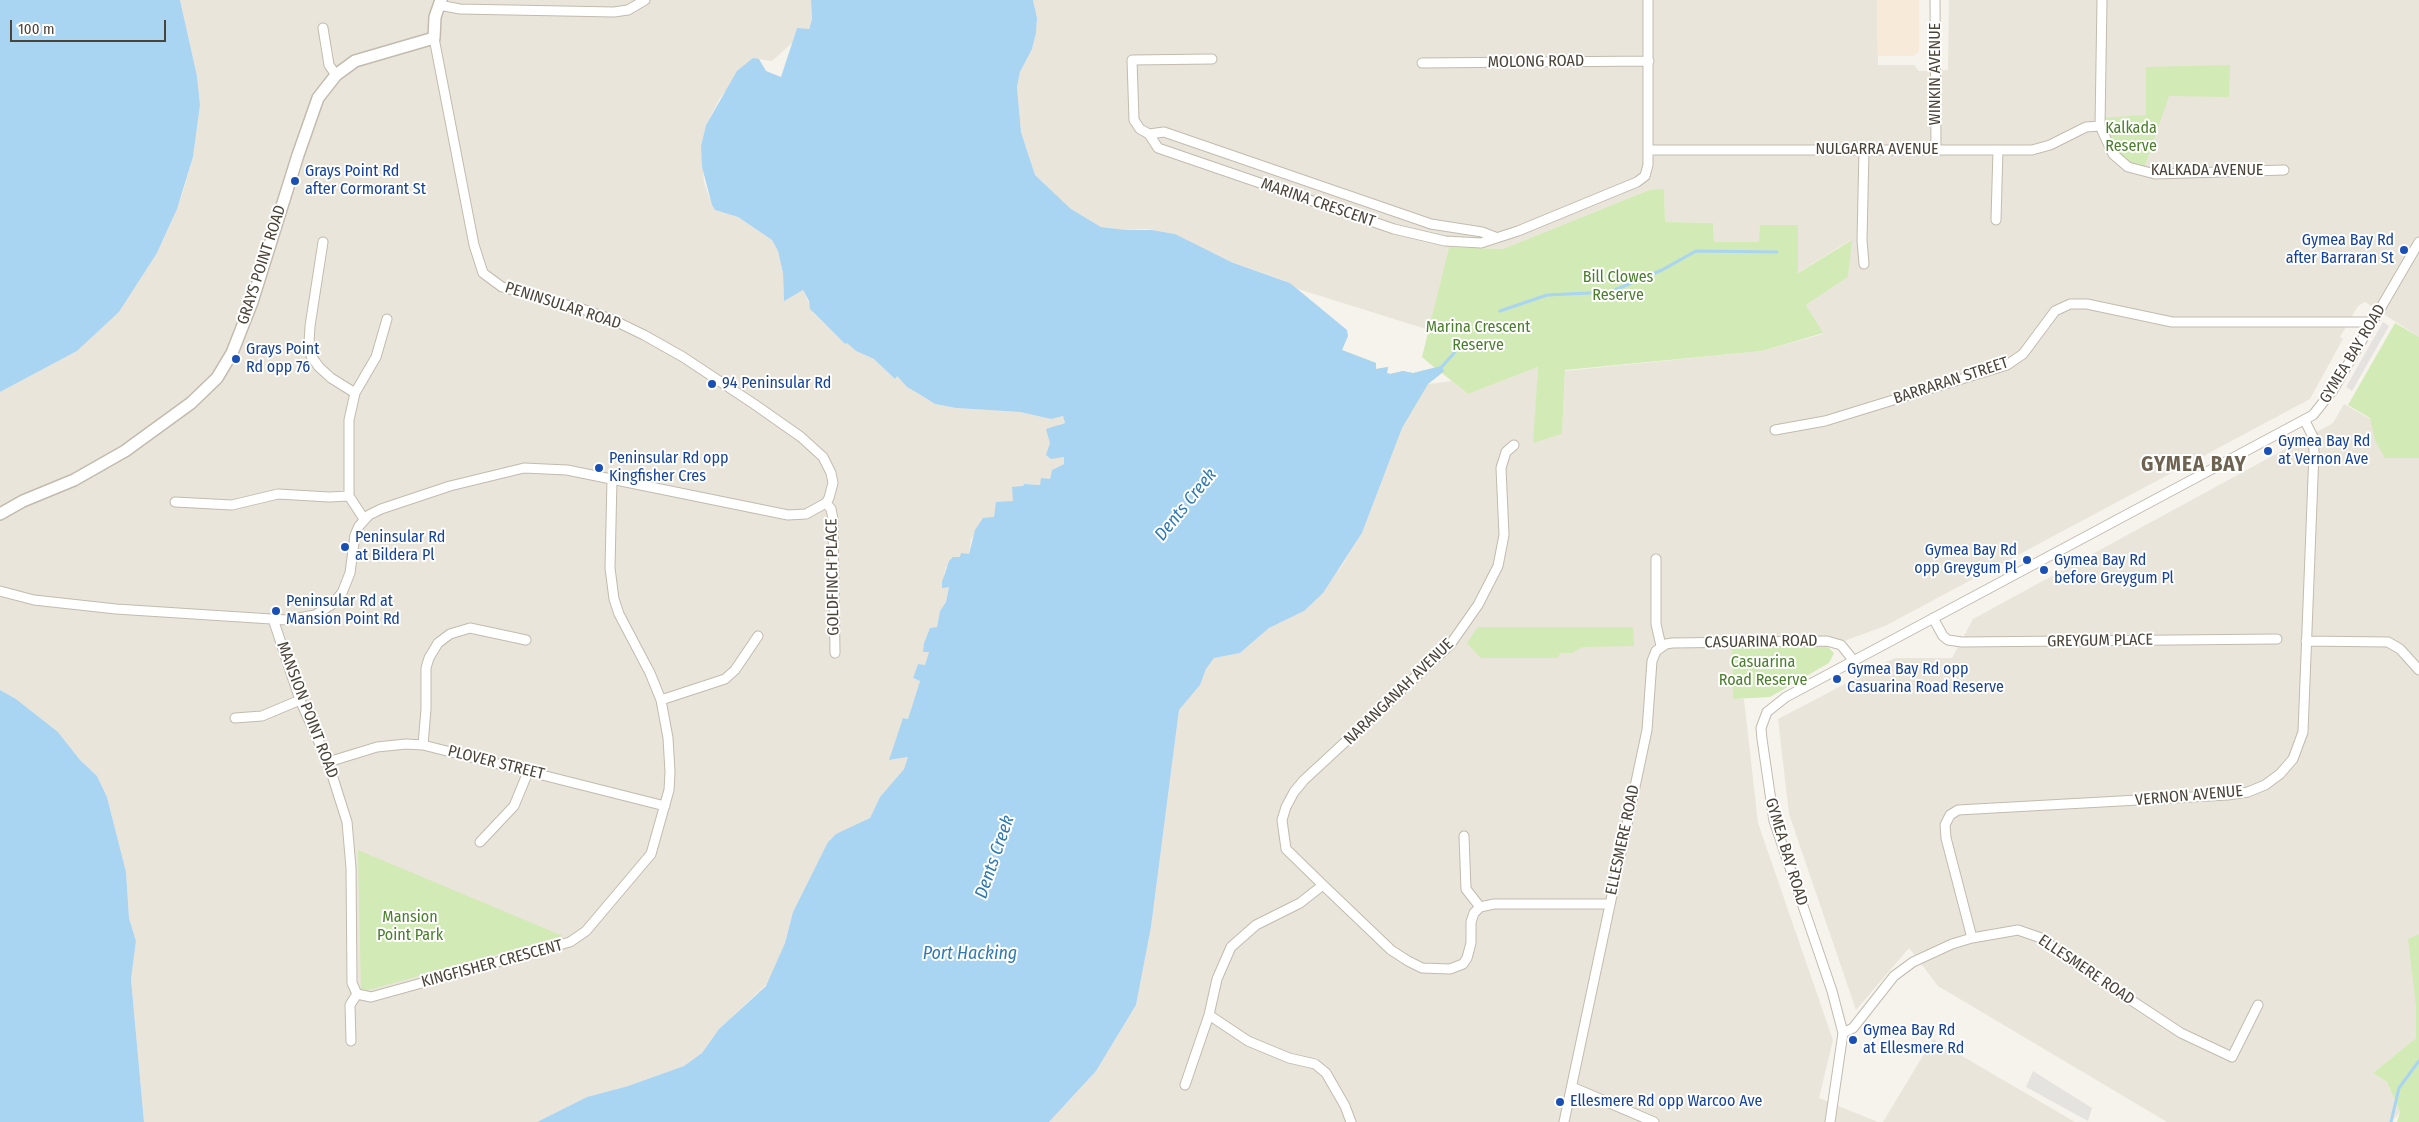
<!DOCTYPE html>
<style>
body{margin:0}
#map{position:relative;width:2419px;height:1122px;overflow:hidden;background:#f6f3ec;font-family:"Fira Sans Condensed",sans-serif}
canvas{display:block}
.scale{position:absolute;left:10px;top:20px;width:156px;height:22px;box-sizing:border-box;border:2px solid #4b4439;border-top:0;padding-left:6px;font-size:15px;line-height:18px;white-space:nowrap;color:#4b4439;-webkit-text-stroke:4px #fff;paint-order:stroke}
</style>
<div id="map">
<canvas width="2419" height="1122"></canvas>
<div class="scale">100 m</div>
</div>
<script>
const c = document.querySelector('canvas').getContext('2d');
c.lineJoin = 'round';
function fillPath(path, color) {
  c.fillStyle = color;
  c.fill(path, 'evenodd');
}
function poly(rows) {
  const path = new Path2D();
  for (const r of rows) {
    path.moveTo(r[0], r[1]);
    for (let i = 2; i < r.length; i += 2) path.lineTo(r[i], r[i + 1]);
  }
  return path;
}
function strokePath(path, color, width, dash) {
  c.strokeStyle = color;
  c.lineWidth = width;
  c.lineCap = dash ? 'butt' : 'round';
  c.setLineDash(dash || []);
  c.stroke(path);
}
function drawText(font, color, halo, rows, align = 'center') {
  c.font = font + ' "Fira Sans Condensed",sans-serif';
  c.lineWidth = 4;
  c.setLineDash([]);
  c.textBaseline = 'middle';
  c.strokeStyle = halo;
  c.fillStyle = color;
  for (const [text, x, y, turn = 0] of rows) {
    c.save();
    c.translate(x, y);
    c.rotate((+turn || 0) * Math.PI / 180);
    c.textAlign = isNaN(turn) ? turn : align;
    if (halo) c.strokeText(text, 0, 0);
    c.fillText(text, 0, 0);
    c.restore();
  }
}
const residential = poly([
 [180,0,811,0,812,19,808,30,797,28,792,43,772,61,753,58,720,98,706,125,701,146,704,182,711,202,715,210,738,217,772,240,778,251,783,273,784,295,803,290,813,313,845,344,847,342,856,351,875,359,894,378,897,376,907,387,935,404,956,408,1020,412,1051,419,1063,416,1065,423,1059,424,1050,446,1065,457,1064,464,1052,470,1050,479,1040,485,1024,484,1013,501,996,511,994,518,981,524,971,539,969,554,960,557,946,567,944,574,949,587,946,602,940,611,937,627,930,628,924,643,924,651,929,652,925,666,918,664,913,678,920,681,908,719,904,718,890,760,908,757,904,769,880,797,870,818,830,839,793,912,785,943,769,982,719,1029,702,1053,684,1066,628,1086,587,1097,537,1122,144,1122,131,979,136,941,129,918,126,872,107,797,97,776,80,760,58,732,16,699,0,690,0,392,77,351,119,312,157,253,170,225,183,192,193,157,200,105,197,76],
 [1033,0,1877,0,1878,65,1914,65,1919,71,1948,70,1949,0,2419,0,2419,337,2365,302,2358,306,2340,337,2343,339,2310,399,1885,626,1828,647,1732,648,1733,699,1744,699,1758,823,1833,1040,1819,1098,1878,1122,1049,1122,1096,1071,1136,1005,1151,927,1179,710,1200,685,1206,669,1214,658,1240,653,1269,628,1304,611,1341,567,1362,533,1402,428,1428,384,1452,381,1468,394,1538,367,1534,442,1562,434,1565,371,1762,351,1823,334,1806,305,1848,277,1851,240,1797,273,1759,242,1714,242,1713,223,1665,222,1664,190,1649,190,1503,249,1449,247,1429,330,1298,289,1283,280,1220,258,1175,234,1147,229,1126,230,1101,227,1071,209,1035,175,1021,132,1017,87,1020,72,1032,49,1036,33,1037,18],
 [2344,404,2419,447,2419,1003,2416,1006,2416,1038,2373,1073,2387,1082,2400,1112,2391,1122,2167,1122,1938,986,1909,948,1856,1010,1789,814,1778,719,1895,658,1952,658,1973,619,2333,423],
 [1933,1039,2075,1122,1883,1122]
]);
const commercial = poly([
 [1877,0,1919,0,1919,51,1913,56,1878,56]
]);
const green = poly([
 [2230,65,2229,97,2169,96,2143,171,2113,154,2100,118,2146,115,2146,67],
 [1664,189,1665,222,1713,223,1714,242,1759,242,1760,225,1798,225,1798,273,1852,240,1848,277,1806,305,1823,333,1762,351,1565,370,1562,434,1533,443,1538,367,1468,394,1442,373,1428,384,1402,428,1390,458,1342,350,1376,363,1376,369,1388,367,1387,373,1390,374,1403,371,1413,373,1435,368,1422,357,1449,247,1503,249,1649,190],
 [2395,323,2419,337,2419,458,2385,458,2375,440,2370,418,2348,405],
 [1478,627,1633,627,1634,646,1583,647,1572,653,1560,653,1558,658,1481,658,1467,643],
 [1828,647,1834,653,1829,663,1770,697,1733,699,1732,648],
 [358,850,563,936,361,992],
 [2419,934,2419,1122,2397,1122,2400,1112,2387,1082,2373,1073,2416,1038,2416,1006,2408,939]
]);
const parking = poly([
 [2383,322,2389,326,2352,391,2346,387],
 [2033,1071,2092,1108,2088,1121,2026,1087]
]);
const water = poly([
 [0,0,180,0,197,76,200,105,193,157,177,209,157,253,119,312,77,351,0,392],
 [811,0,1033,0,1037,18,1036,33,1032,49,1020,72,1017,87,1021,132,1035,175,1071,209,1101,227,1126,230,1152,230,1175,234,1231,262,1290,283,1347,330,1348,336,1342,350,1376,363,1376,369,1388,367,1387,373,1390,374,1403,371,1413,373,1441,366,1444,371,1428,384,1402,428,1362,533,1323,593,1304,611,1269,628,1240,653,1214,658,1206,669,1200,685,1179,710,1151,927,1136,1005,1096,1071,1049,1122,537,1122,587,1097,628,1086,684,1066,702,1053,719,1029,766,986,785,943,793,912,828,842,836,834,870,818,880,797,904,769,908,757,889,760,903,718,908,719,920,681,913,678,918,664,925,665,929,652,923,652,924,643,930,628,937,627,940,611,946,602,949,587,942,588,942,582,949,561,953,557,960,557,961,553,969,554,975,530,983,518,994,517,996,502,1013,501,1012,487,1023,486,1024,484,1040,485,1041,478,1050,479,1052,470,1064,464,1064,457,1051,459,1046,455,1050,443,1046,429,1065,423,1063,416,1051,419,1020,412,956,408,935,404,919,394,907,387,897,376,895,379,874,359,856,351,847,343,845,344,810,309,809,301,803,290,784,301,783,273,778,251,772,240,738,217,715,210,712,205,702,167,701,146,706,125,737,71,753,58,759,59,766,71,781,77,797,28,809,29,812,19],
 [0,690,16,699,58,732,80,760,97,776,107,797,126,872,129,918,136,941,131,979,144,1122,0,1122]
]);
const stream = poly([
 [1500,311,1547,295,1610,292,1662,270,1696,251,1777,252],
 [1439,370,1455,352],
 [2391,1122,2399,1088,2419,1061]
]);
const minor = poly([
 [1935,0,1936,149],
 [2102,0,2100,126,2113,154,2128,167,2155,174,2284,170],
 [439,5,460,9,614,12,628,10,645,0],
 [323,28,329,65,336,75],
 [1212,59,1132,60,1134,120,1140,129,1149,134,1158,148,1394,229,1445,241,1481,243,1518,231,1637,182,1645,176,1648,165,1648,0],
 [1422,63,1649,61],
 [1149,134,1164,132,1431,224,1482,232,1495,237],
 [1648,150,2032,150,2050,145,2086,127,2100,126],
 [1996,220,1998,150],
 [323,242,310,326,309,344,311,356,319,367,331,378,355,393],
 [1864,264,1862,240,1864,150],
 [1775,430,1825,421,2007,365,2023,354,2055,311,2070,304,2087,304,2172,322,2373,322],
 [175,502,232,505,278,494,329,497,349,496],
 [826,503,831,509,833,519,835,653],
 [364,519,349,496,349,420,355,393,376,357,387,319],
 [1656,559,1656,624,1661,646],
 [0,591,34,600,116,609,287,620,315,615,331,605,342,593,350,573,355,535,359,526,369,515,381,509,450,486,524,468,567,470,788,515,806,514,826,503,829,498,833,483,831,473,823,457,801,437,754,404,683,357,644,335,611,319,582,309,502,287,483,273,474,245,434,38],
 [1933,618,1943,636,1948,640,1962,642,2277,639],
 [273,619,300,700,328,762,347,822,351,868,352,983,357,994,350,1005,351,1041],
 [2306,641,2388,642,2400,649,2419,670],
 [661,700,725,679,735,670,758,636],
 [235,718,262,716,300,700],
 [423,745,426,709,426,668,429,658,438,643,450,634,470,628,526,640],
 [328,762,377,747,406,744,423,745,665,806],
 [1464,836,1466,889,1480,907],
 [480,842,514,806,528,772],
 [1323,885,1286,849,1282,820,1286,807,1294,792,1304,780,1450,645,1478,605,1498,566,1504,535,1501,468,1506,452,1514,445],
 [1972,938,1946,838,1945,825,1950,815,1958,810,2228,795,2248,792,2265,785,2280,774,2293,759,2303,732,2314,452,2313,437,2305,421],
 [357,994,371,997,570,942,586,931,651,854,669,790,670,772,668,738,661,700,650,673,619,614,614,599,610,568,612,479],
 [1843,1033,1853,1028,1894,976,1913,962,1952,944,1972,938,2018,930,2044,939,2055,950,2181,1033,2232,1057,2258,1005],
 [1185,1085,1209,1015],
 [1572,1087,1654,1122],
 [1351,1122,1345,1106,1326,1073,1315,1064,1289,1058,1248,1041,1209,1015,1217,979,1231,947,1256,925,1300,903,1323,885,1391,950,1408,961,1422,968,1450,969,1463,964,1467,958,1471,943,1471,922,1474,913,1480,907,1494,904,1609,904],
 [1564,1122,1647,730,1652,661,1656,651,1666,644,1672,643,1827,641,1841,645,1854,661],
 [1830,1122,1843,1033,1832,991,1774,821,1762,739,1761,728,1767,712,1786,697,2313,415,2333,390,2419,242]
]);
const tertiary = poly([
 [0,514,23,501,74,480,125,451,191,403,217,378,232,353,252,302,298,155,318,98,336,75,355,61,434,38,435,17,441,0]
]);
const markers = [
 [295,181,5,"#1a4fb4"],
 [2404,250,5,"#1a4fb4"],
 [236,359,5,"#1a4fb4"],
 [712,384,5,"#1a4fb4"],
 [2268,451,5,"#1a4fb4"],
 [599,468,5,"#1a4fb4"],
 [345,547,5,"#1a4fb4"],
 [2027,560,5,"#1a4fb4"],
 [2044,570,5,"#1a4fb4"],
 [276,611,5,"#1a4fb4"],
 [1837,679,5,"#1a4fb4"],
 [1853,1040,5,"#1a4fb4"],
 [1560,1102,5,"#1a4fb4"]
];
const streetNames = [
 ["MOLONG ROAD",1536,62,-1],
 ["WINKIN AVENUE",1936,74,-90],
 ["NULGARRA AVENUE",1877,150],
 ["KALKADA AVENUE",2207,171],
 ["MARINA CRESCENT",1318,203,19],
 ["GRAYS POINT ROAD",262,265,-72],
 ["PENINSULAR ROAD",563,306,18],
 ["GYMEA BAY ROAD",2353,354,-59],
 ["BARRARAN STREET",1951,381,-18],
 ["GOLDFINCH PLACE",833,577,-91],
 ["GREYGUM PLACE",2100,641,-1],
 ["CASUARINA ROAD",1761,642,-1],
 ["NARANGANAH AVENUE",1399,692,-44],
 ["MANSION POINT ROAD",307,710,69],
 ["PLOVER STREET",496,763,14],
 ["VERNON AVENUE",2189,796,-5],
 ["ELLESMERE ROAD",1623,840,-78],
 ["GYMEA BAY ROAD",1786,852,73],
 ["KINGFISHER CRESCENT",492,964,-15],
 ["ELLESMERE ROAD",2086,970,34]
];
const parkNames = [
 ["Kalkada",2131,129],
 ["Reserve",2131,147],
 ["Bill Clowes",1618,278],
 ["Reserve",1618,296],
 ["Marina Crescent",1478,328],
 ["Reserve",1478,346],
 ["Casuarina",1763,663],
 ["Road Reserve",1763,681],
 ["Mansion",410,918],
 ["Point Park",410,936]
];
const transitNames = [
 ["Grays Point Rd",305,172],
 ["after Cormorant St",305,190],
 ["Gymea Bay Rd",2394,241,"right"],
 ["after Barraran St",2394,259,"right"],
 ["Grays Point",246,350],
 ["Rd opp 76",246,368],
 ["94 Peninsular Rd",722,384],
 ["Gymea Bay Rd",2278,442],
 ["at Vernon Ave",2278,460],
 ["Peninsular Rd opp",609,459],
 ["Kingfisher Cres",609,477],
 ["Peninsular Rd",355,538],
 ["at Bildera Pl",355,556],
 ["Gymea Bay Rd",2017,551,"right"],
 ["opp Greygum Pl",2017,569,"right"],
 ["Gymea Bay Rd",2054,561],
 ["before Greygum Pl",2054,579],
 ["Peninsular Rd at",286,602],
 ["Mansion Point Rd",286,620],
 ["Gymea Bay Rd opp",1847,670],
 ["Casuarina Road Reserve",1847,688],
 ["Gymea Bay Rd",1863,1031],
 ["at Ellesmere Rd",1863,1049],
 ["Ellesmere Rd opp Warcoo Ave",1570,1102]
];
const waterNames = [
 ["Dents Creek",1186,505,-51],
 ["Dents Creek",995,857,-71],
 ["Port Hacking",970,954]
];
const districtNames = [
 ["GYMEA BAY",2194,465]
];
fillPath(residential, '#eae5da');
fillPath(commercial, '#f7ead8');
fillPath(green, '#d2eab5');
fillPath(parking, '#e5e3e0');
fillPath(water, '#a9d4f2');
strokePath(stream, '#a9d4f2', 3);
strokePath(minor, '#c2bbae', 11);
strokePath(tertiary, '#c2bbae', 14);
strokePath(minor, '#fff', 9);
strokePath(tertiary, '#fff', 11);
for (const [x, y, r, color] of markers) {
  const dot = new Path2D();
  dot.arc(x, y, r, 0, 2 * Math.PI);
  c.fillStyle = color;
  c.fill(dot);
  strokePath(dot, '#fff', 2);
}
drawText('16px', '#4b4439', '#fff', streetNames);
drawText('16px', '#4a7f2a', '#fff', parkNames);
drawText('16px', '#164399', '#fff', transitNames, 'left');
drawText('italic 18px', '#2e7ab2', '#fff', waterNames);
c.letterSpacing = '1px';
drawText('bold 21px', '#6e6250', '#fff', districtNames);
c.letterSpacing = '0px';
</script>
